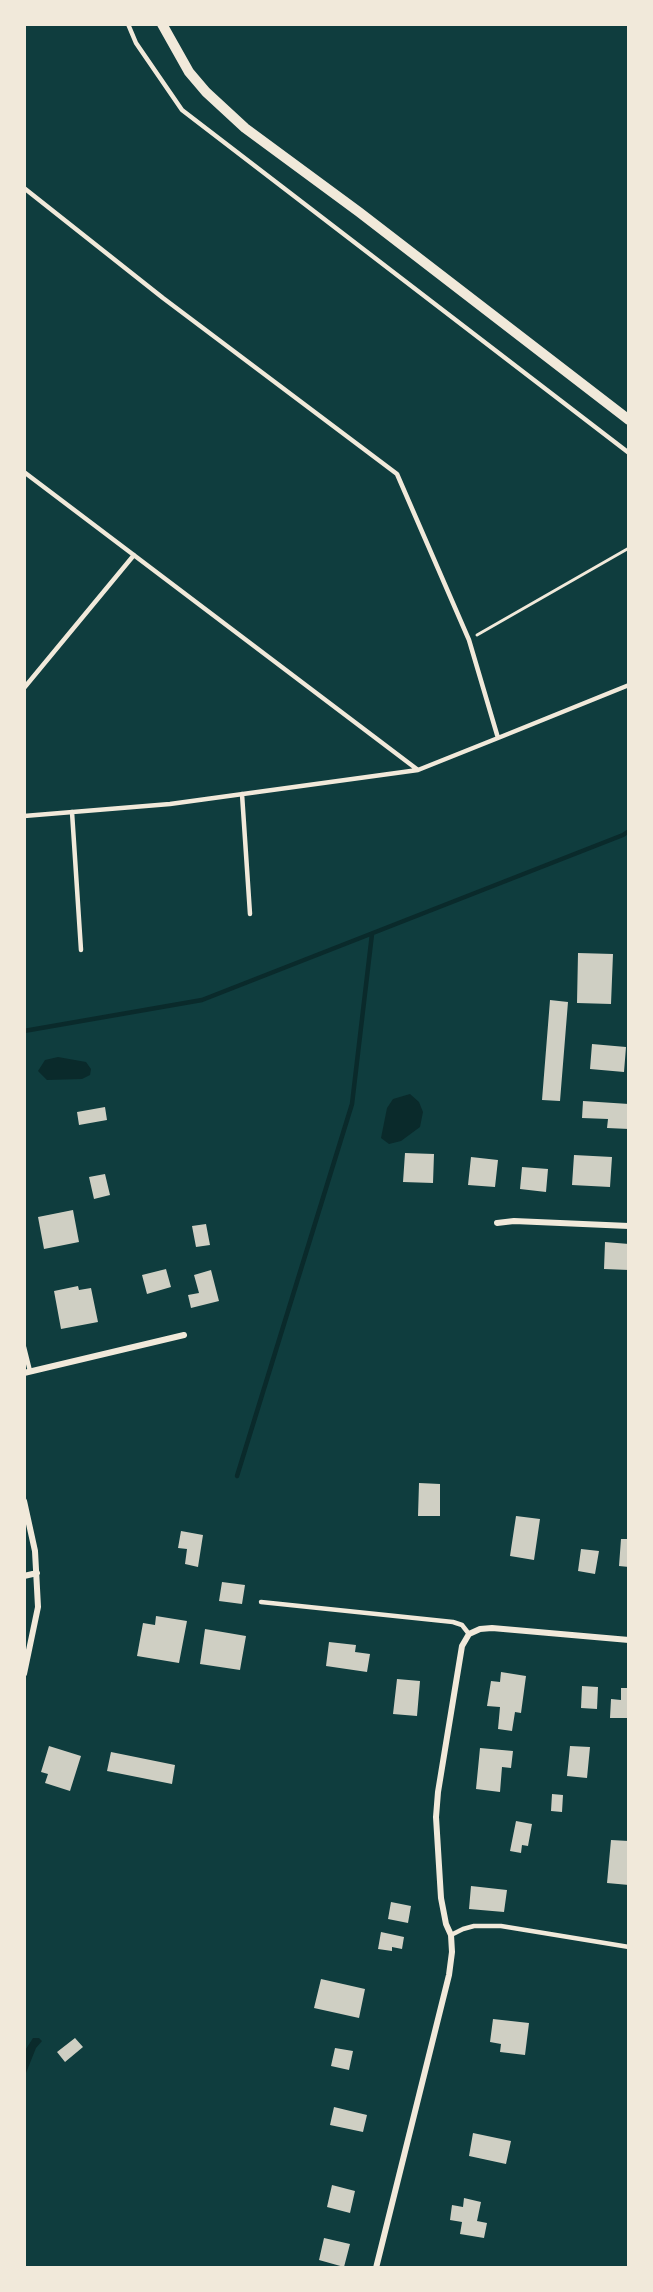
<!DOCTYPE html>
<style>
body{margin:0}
#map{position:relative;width:653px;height:2292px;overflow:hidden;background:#0f3d3e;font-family:Lato,sans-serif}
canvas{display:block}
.frame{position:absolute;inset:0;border:26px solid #f1e9da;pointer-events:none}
</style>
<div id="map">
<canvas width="653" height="2292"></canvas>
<div class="frame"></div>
</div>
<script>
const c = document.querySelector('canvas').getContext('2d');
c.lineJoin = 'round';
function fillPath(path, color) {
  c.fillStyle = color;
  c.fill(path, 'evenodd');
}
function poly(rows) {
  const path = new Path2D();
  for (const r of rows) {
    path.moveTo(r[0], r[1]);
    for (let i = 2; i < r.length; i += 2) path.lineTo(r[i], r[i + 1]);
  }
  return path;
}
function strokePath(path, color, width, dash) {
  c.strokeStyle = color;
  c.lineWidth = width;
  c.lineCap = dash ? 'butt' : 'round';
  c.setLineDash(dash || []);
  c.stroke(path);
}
const water = poly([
 [58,1057,86,1062,91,1069,90,1075,82,1079,47,1080,38,1071,45,1060],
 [410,1094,419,1102,423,1112,420,1127,401,1141,389,1144,381,1138,387,1108,393,1099],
 [33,2038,39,2038,42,2041,36,2048,24,2078,24,2052]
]);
const stream = poly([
 [24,1031,202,1000,623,835,629,831],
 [237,1476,352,1104,372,934]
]);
const building = poly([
 [578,953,613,954,611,1004,577,1003],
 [550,1000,568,1002,560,1101,542,1100],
 [592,1044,626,1047,624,1072,590,1069],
 [583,1101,629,1104,629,1129,607,1128,608,1119,582,1118],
 [105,1107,107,1120,79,1125,77,1112],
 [405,1153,434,1154,433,1183,403,1182],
 [574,1155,612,1157,610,1187,572,1185],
 [471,1157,498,1160,495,1187,468,1185],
 [522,1167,548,1169,546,1192,520,1189],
 [105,1174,110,1195,94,1199,89,1177],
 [73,1210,79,1242,44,1249,38,1217],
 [206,1224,210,1245,196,1247,192,1226],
 [605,1242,629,1244,629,1270,604,1269],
 [166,1269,171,1287,147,1294,142,1275],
 [211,1270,219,1301,191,1308,188,1295,199,1293,194,1275],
 [78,1286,79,1290,91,1288,98,1322,61,1329,54,1291],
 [419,1483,440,1484,440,1516,418,1516],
 [516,1516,540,1519,534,1560,510,1556],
 [181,1531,203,1535,198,1567,185,1564,187,1549,178,1548],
 [621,1539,629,1539,629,1567,619,1566],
 [581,1549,599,1551,595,1574,578,1571],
 [222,1582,245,1585,242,1604,219,1601],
 [156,1616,187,1621,179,1663,137,1656,143,1623,155,1625],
 [205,1629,246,1636,240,1670,200,1664],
 [329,1642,356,1645,355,1652,370,1654,367,1672,326,1666],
 [501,1672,526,1676,521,1713,515,1712,512,1731,498,1729,500,1707,487,1706,491,1681,500,1682],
 [397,1679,420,1681,417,1716,393,1714],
 [582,1686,598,1687,597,1709,581,1708],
 [621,1688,629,1688,629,1718,610,1718,611,1699,621,1700],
 [49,1746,81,1756,70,1791,45,1783,48,1774,41,1772],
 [570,1746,590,1747,587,1778,567,1776],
 [480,1748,513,1751,511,1768,502,1767,500,1792,476,1789],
 [111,1752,175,1765,172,1784,107,1771],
 [552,1794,563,1795,562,1812,551,1811],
 [516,1821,532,1824,528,1846,522,1845,521,1853,510,1851],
 [611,1840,629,1841,629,1885,607,1883],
 [471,1886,507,1890,504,1912,469,1909],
 [391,1902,411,1906,408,1923,388,1919],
 [381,1932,404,1937,402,1949,392,1947,392,1951,378,1949],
 [321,1979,365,1989,359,2018,314,2008],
 [493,2019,529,2023,525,2055,500,2052,501,2044,490,2042],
 [75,2038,83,2047,65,2062,57,2052],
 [335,2048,353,2051,349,2070,331,2066],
 [334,2107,367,2115,363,2132,330,2125],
 [473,2133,511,2141,506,2164,469,2156],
 [332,2185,355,2191,350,2213,327,2207],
 [464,2198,481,2202,477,2221,487,2223,484,2238,460,2234,462,2222,450,2220,452,2205,463,2207],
 [324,2238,350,2244,344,2267,319,2260]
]);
const path = poly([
 [477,635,629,548]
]);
const service = poly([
 [128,24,136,43,182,110,629,453],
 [24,188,163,298,397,474,469,640,498,738,418,770,24,472],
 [24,688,134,555],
 [498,738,629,685],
 [242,794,250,914],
 [72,812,81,950],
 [24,816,170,804,418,770],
 [24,1347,30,1371],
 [261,1602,453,1622,462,1625,469,1634],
 [451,1935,463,1929,474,1926,501,1926,629,1947]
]);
const minor = poly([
 [497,1223,514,1221,629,1226],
 [24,1373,184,1335],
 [24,1501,35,1551,38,1607,24,1674],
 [24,1576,37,1573],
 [376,2268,449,1975,452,1952,451,1935,446,1924,441,1898,436,1817,438,1792,462,1646,469,1634,480,1629,492,1628,629,1640]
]);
const tertiary = poly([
 [162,24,189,72,206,92,245,128,359,212,629,420]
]);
fillPath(water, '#0a2a2b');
strokePath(stream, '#0a2a2b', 4.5);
fillPath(building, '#cfcfc3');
strokePath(path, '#f1e9da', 3);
strokePath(service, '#f1e9da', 4.5);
strokePath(minor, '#f1e9da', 6);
strokePath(tertiary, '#f1e9da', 10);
</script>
